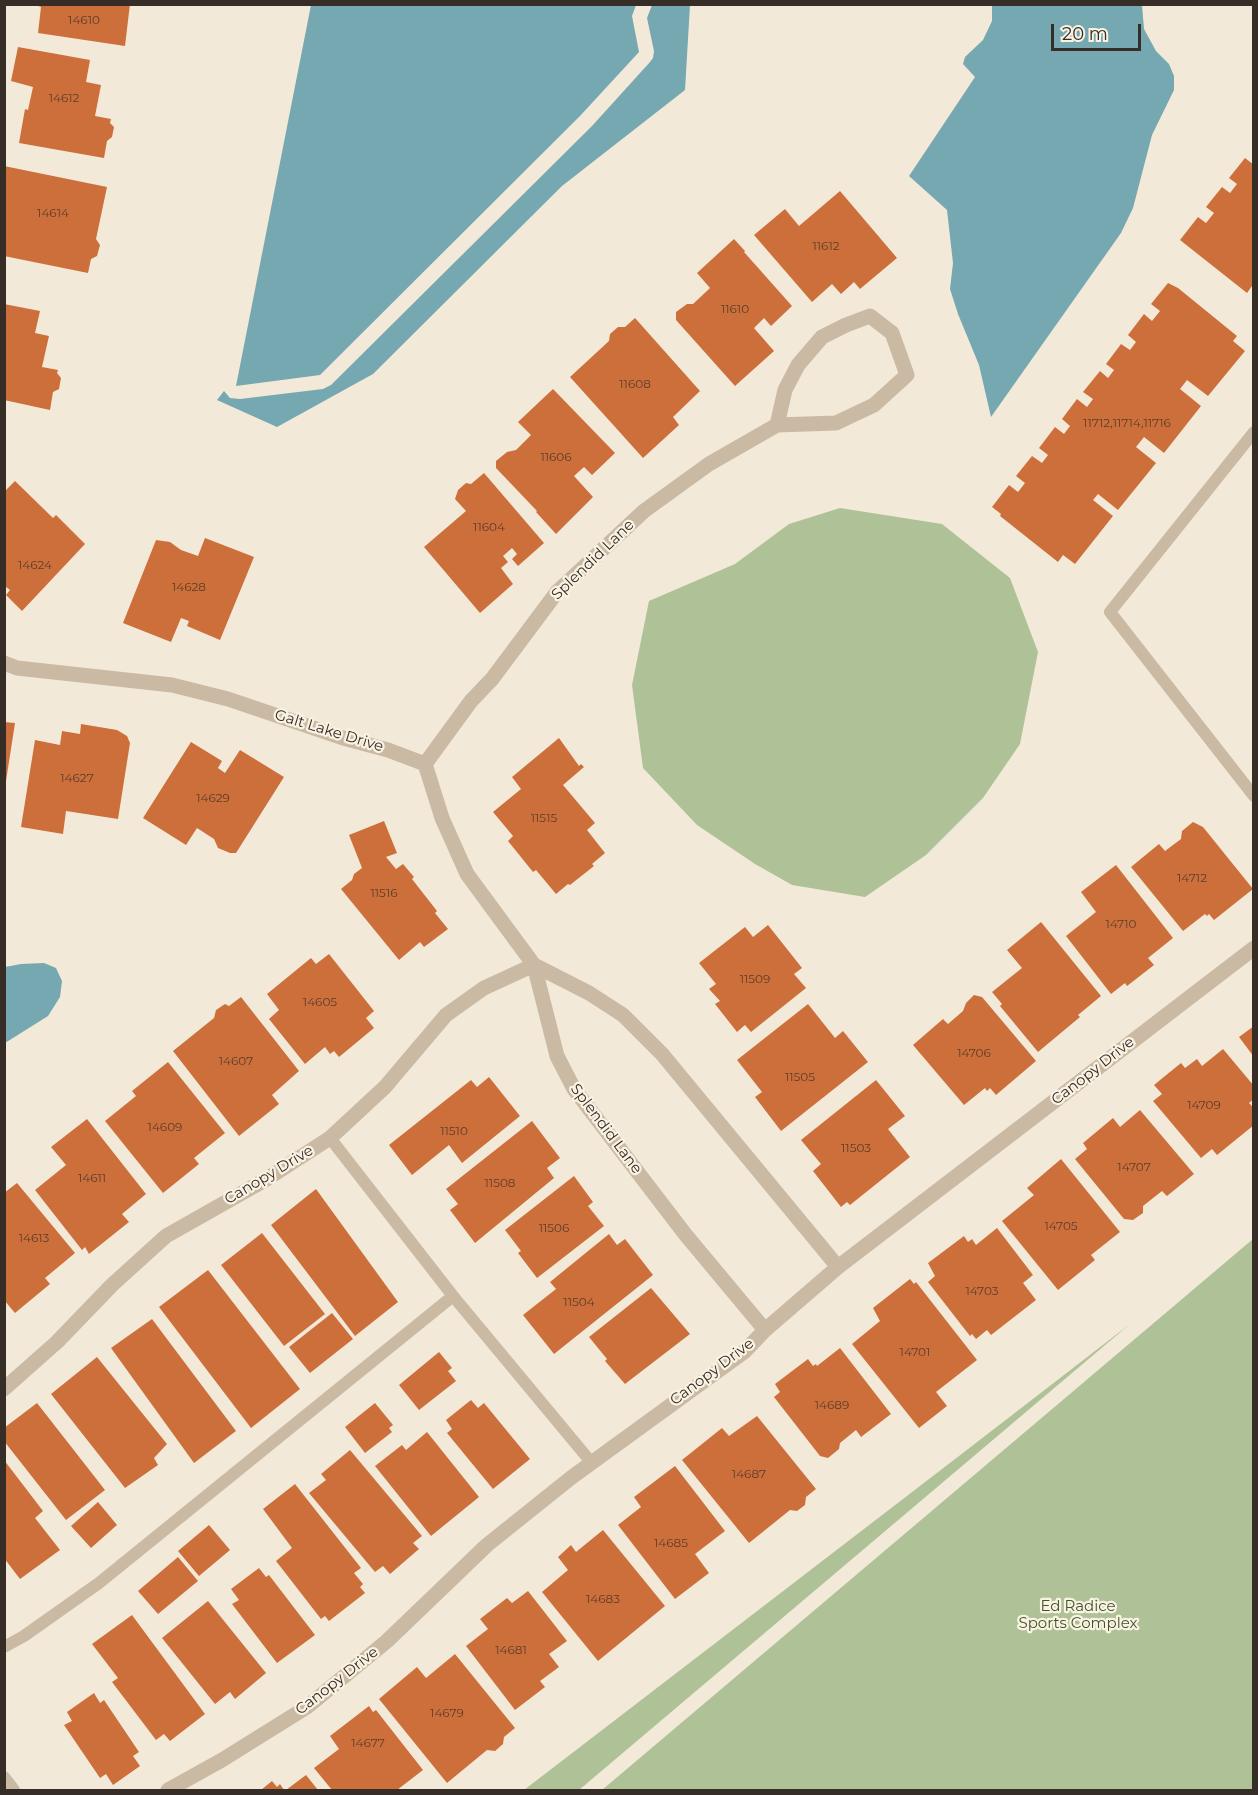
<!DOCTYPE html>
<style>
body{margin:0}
#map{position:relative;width:1258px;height:1795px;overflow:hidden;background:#f3e9d8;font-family:Montserrat,sans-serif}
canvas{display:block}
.frame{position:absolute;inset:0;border:6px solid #362d26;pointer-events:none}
.scale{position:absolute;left:1051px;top:24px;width:90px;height:27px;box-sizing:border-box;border:3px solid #362d26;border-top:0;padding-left:8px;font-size:18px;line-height:21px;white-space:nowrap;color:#362d26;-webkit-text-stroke:4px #faf3e4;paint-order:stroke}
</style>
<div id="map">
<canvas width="1258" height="1795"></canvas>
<div class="frame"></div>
<div class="scale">20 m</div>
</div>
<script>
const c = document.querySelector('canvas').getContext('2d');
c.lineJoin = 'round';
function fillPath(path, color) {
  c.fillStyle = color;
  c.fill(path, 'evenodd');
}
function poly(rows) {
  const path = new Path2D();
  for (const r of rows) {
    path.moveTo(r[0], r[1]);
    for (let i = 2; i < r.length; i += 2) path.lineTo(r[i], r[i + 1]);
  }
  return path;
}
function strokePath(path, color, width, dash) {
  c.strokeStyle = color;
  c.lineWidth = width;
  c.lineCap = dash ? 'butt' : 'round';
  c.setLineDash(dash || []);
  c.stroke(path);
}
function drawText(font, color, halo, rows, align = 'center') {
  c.font = font + ' Montserrat,sans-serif';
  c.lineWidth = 4.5;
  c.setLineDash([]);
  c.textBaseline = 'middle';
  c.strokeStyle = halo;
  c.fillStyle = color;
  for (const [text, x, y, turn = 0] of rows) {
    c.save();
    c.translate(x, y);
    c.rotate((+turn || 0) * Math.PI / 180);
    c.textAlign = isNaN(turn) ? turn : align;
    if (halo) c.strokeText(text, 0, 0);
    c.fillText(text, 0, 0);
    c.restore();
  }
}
const green = poly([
 [840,508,942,524,1010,578,1038,652,1020,744,983,798,926,855,865,897,792,885,755,864,697,825,643,768,632,685,649,601,735,564,789,524],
 [1253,1239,1253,1790,602,1790],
 [1130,1324,579,1790,524,1790,959,1456]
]);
const water = poly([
 [311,5,636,5,632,16,639,52,580,116,320,375,236,386],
 [652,5,690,5,685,90,562,186,373,374,277,427,217,400,224,391,230,398,240,399,323,389,331,385,592,126,650,62,653,58,654,51,647,18],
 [992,5,1142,5,1144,29,1156,51,1169,64,1174,76,1174,90,1152,135,1133,208,1121,233,991,417,979,365,958,314,950,289,953,263,947,210,909,176,975,77,963,64,965,57,983,40,992,21],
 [44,963,56,968,62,981,60,997,48,1016,5,1043,5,967,21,964]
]);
const building = poly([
 [33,4,130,4,125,46,38,33,41,7],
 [18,47,90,60,86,82,101,85,95,116,111,119,110,123,114,127,112,137,107,141,104,158,19,143,25,109,28,110,33,87,11,81],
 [1245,158,1254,165,1254,287,1252,286,1247,293,1180,240,1198,217,1206,223,1214,213,1206,207,1222,187,1230,193,1237,184,1229,178],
 [4,166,107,187,96,239,100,245,97,256,91,259,88,273,4,256],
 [840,191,897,258,860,289,854,282,841,294,832,284,812,302,754,235,785,209,799,226],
 [734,239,745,251,744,252,792,306,771,326,764,318,754,328,774,351,735,386,676,320,676,312,687,304,693,304,710,288,697,273],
 [1168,283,1178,288,1237,336,1233,341,1245,351,1208,396,1187,380,1180,389,1201,406,1164,453,1144,437,1136,447,1156,463,1118,510,1098,494,1093,500,1113,516,1075,564,1063,555,1058,562,1000,516,1001,514,992,507,1009,485,1018,492,1025,483,1016,476,1032,456,1042,463,1048,455,1039,448,1055,427,1064,434,1070,426,1062,419,1077,399,1087,407,1093,399,1083,392,1100,371,1108,378,1114,370,1106,364,1121,344,1130,350,1136,342,1128,335,1144,314,1152,321,1160,311,1151,304],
 [4,304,40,311,35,333,49,336,42,367,58,370,57,373,61,378,59,389,53,392,50,410,4,400],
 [635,318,700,391,673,417,679,425,643,458,570,377,609,341,610,334,618,327,625,327],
 [553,389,615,453,592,475,584,467,574,476,593,497,556,534,536,512,537,511,496,468,496,461,507,452,516,450,531,435,518,422],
 [484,473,544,543,518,566,512,559,517,554,512,548,503,556,508,562,501,568,513,584,480,613,424,547,466,511,455,499,458,490,466,483,471,484],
 [15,481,53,518,56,515,85,544,22,611,6,595,10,590,6,587,4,588,4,492],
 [205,538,254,557,220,640,187,626,189,621,181,618,171,642,123,623,156,540,170,542,181,550,198,556],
 [4,722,15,723,6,781,4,781],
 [81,724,117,730,127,736,130,743,118,819,66,811,63,834,21,827,35,740,60,745,62,731,80,734],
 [559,738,579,766,581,764,584,767,563,785,595,823,587,830,605,853,592,864,594,866,570,885,568,884,556,894,536,870,533,872,508,841,513,836,493,812,521,789,512,777],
 [191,742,222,761,218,768,225,773,240,750,284,777,236,853,230,853,218,848,214,839,197,828,186,845,143,818],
 [384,821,397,853,386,857,396,869,403,864,414,877,412,879,437,911,435,913,448,929,424,947,420,942,399,960,341,889,352,880,354,874,362,868,349,835],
 [1193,822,1203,827,1253,889,1214,920,1209,914,1207,916,1205,914,1183,931,1131,867,1159,844,1165,851,1181,839,1182,831],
 [1116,865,1173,938,1148,958,1154,965,1127,986,1125,983,1111,994,1066,936,1096,912,1081,892],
 [1041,922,1101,996,1078,1015,1080,1017,1038,1052,1000,1006,1002,1004,992,992,1022,968,1007,950],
 [768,925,802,968,794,974,806,988,751,1032,745,1025,737,1032,715,1004,720,1001,709,989,716,984,699,963,745,927,753,937],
 [329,954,374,1011,366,1018,374,1028,339,1057,334,1051,330,1054,325,1047,305,1064,269,1019,279,1010,267,994,311,958,316,964],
 [974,995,982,997,1036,1061,996,1095,990,1088,987,1091,985,1088,964,1105,913,1045,943,1019,948,1024,963,1011,966,1003],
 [241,997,299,1071,272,1095,279,1104,239,1136,173,1051,214,1018,216,1010,225,1004,229,1006],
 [808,1004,835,1038,843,1031,868,1062,781,1131,755,1097,762,1092,737,1060],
 [1254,1026,1254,1057,1239,1037],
 [1223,1049,1254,1086,1254,1099,1249,1103,1254,1108,1254,1125,1217,1155,1212,1149,1201,1158,1153,1101,1162,1094,1154,1085,1181,1063,1185,1068,1197,1059,1202,1066],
 [168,1062,225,1133,194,1158,199,1164,163,1193,105,1121,136,1096,132,1091],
 [489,1077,520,1116,462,1163,449,1145,412,1175,389,1145,471,1080,477,1087],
 [876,1080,905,1116,888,1129,910,1157,850,1205,847,1202,841,1207,813,1171,821,1164,801,1140],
 [1140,1110,1194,1174,1167,1196,1162,1191,1143,1206,1143,1213,1133,1220,1124,1219,1075,1159,1087,1149,1083,1143,1113,1118,1120,1127],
 [87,1119,146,1194,122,1214,129,1222,89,1254,85,1247,82,1250,35,1190,66,1165,51,1147],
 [532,1121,560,1158,547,1168,554,1178,475,1243,450,1210,458,1204,446,1189],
 [1061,1159,1120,1232,1091,1255,1095,1260,1058,1290,1002,1221,1034,1195,1027,1188],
 [574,1176,593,1202,588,1206,604,1226,537,1278,518,1253,521,1251,505,1230],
 [17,1183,75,1253,45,1278,50,1284,15,1313,4,1300,4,1193],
 [316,1189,398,1302,355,1336,271,1225],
 [997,1228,1033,1275,1023,1283,1036,1300,991,1335,987,1330,976,1339,972,1334,970,1336,928,1282,935,1276,928,1263,964,1236,968,1242,972,1239,976,1245],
 [262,1233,325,1314,284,1346,221,1265],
 [609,1234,617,1245,625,1239,653,1275,554,1354,523,1315,556,1289,550,1282],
 [208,1270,300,1389,251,1428,159,1307],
 [910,1279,914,1284,916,1282,977,1360,936,1392,947,1406,919,1428,852,1344,880,1321,873,1308],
 [651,1288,690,1334,625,1384,605,1361,607,1359,589,1337],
 [332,1313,353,1339,310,1373,289,1347],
 [152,1319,236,1431,194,1463,111,1348],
 [840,1348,891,1414,861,1437,856,1430,840,1443,839,1449,828,1458,820,1456,774,1397,780,1392,775,1384,808,1359,813,1366,816,1364,817,1366],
 [439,1352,452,1368,448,1371,456,1381,419,1410,399,1385],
 [97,1357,167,1444,154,1458,158,1465,125,1488,51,1394],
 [471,1400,478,1408,484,1403,530,1459,493,1489,447,1433,452,1429,446,1420],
 [37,1403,105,1490,66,1520,4,1441,4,1428],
 [375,1403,393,1425,389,1428,392,1432,365,1453,345,1427],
 [757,1416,816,1489,806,1497,805,1505,797,1511,790,1510,749,1543,682,1460,722,1428,729,1436],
 [427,1432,479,1497,431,1536,375,1466,402,1445,406,1450],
 [350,1450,422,1536,413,1543,419,1549,390,1574,383,1566,375,1572,309,1493,326,1480,321,1474],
 [4,1460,43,1511,35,1518,60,1550,20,1579,4,1558],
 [675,1466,725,1531,695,1554,709,1573,675,1599,618,1525,641,1507,634,1497],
 [295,1484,361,1568,354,1573,363,1584,360,1587,365,1593,329,1621,325,1616,321,1619,276,1561,292,1548,263,1509],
 [98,1502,117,1525,91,1548,71,1526],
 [209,1525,230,1550,199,1576,178,1551],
 [603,1530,665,1606,598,1661,542,1592,568,1570,558,1557,571,1545,576,1552],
 [178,1557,198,1581,158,1614,138,1591],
 [259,1568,266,1577,269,1575,315,1635,277,1663,232,1604,239,1600,231,1589],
 [528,1591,567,1641,549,1654,559,1667,540,1681,545,1687,515,1710,466,1646,488,1629,480,1619,507,1598,512,1603],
 [208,1601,266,1673,235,1699,230,1692,215,1704,162,1638],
 [132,1615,205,1714,170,1741,164,1734,156,1740,112,1682,118,1678,92,1644],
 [455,1654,515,1728,504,1737,503,1744,495,1751,487,1750,447,1783,379,1699,417,1667,426,1678],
 [94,1693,100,1703,104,1700,139,1752,133,1756,140,1766,113,1785,106,1774,100,1778,64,1725,72,1721,67,1712],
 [369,1706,373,1712,376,1710,423,1770,397,1790,332,1790,314,1768,339,1749,330,1736],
 [306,1775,318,1790,286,1790],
 [272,1781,277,1787,280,1784,284,1790,261,1790]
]);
const service = poly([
 [1254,432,1110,612,1254,796],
 [330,1138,453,1296,591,1462],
 [4,1647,24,1636,99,1583,453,1296],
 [4,1777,14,1790]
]);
const minor = poly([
 [4,663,17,668,172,685,228,699,343,738,388,750,425,764,442,818,467,874,534,965,557,1056,574,1089,685,1234,765,1330],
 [425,764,471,701,492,679,557,592,644,511,709,464,777,425,836,423,874,405,907,375,892,333,870,316,846,325,822,337,798,365,785,390,777,425],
 [534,965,589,993,623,1015,662,1054,838,1267],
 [4,1389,57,1342,112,1285,166,1236,265,1180,330,1138,385,1087,446,1015,484,988,534,965],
 [168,1790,222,1760,307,1707,387,1641,487,1545,572,1477,744,1352,765,1330,838,1267,1254,948]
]);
const numberNames = [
 ["14610",84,20],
 ["14612",64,98],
 ["14614",53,213],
 ["11612",826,246],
 ["11610",735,309],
 ["11608",635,384],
 ["11712,11714,11716",1127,423],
 ["11606",556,457],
 ["11604",489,527],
 ["14624",35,565],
 ["14628",189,587],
 ["14627",77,778],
 ["14629",213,798],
 ["11515",544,818],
 ["14712",1192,878],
 ["11516",384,893],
 ["14710",1121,924],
 ["11509",755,979],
 ["14605",320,1002],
 ["14706",974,1053],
 ["14607",236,1061],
 ["11505",800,1077],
 ["14709",1204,1105],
 ["14609",165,1127],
 ["11510",454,1131],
 ["11503",856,1148],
 ["14707",1134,1167],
 ["14611",92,1178],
 ["11508",500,1183],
 ["14705",1061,1226],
 ["11506",554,1228],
 ["14613",34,1238],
 ["14703",982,1291],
 ["11504",579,1302],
 ["14701",915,1352],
 ["14689",832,1405],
 ["14687",749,1474],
 ["14685",671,1543],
 ["14683",603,1599],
 ["14681",511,1650],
 ["14679",447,1713],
 ["14677",368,1743]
];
const streetNames = [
 ["Splendid Lane",593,560,-44],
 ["Galt Lake Drive",329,731,17],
 ["Canopy Drive",1093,1071,-38],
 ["Splendid Lane",606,1129,53],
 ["Canopy Drive",269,1175,-31],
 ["Canopy Drive",712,1372,-37],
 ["Canopy Drive",337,1681,-38]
];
const parkNames = [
 ["Ed Radice",1078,1607],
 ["Sports Complex",1078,1624]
];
fillPath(green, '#afc297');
fillPath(water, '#75a8b1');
fillPath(building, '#cd6f3b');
strokePath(service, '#cbbaa3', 12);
strokePath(minor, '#cbbaa3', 15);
drawText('12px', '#5c3e2b', null, numberNames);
drawText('15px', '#362d26', '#faf3e4', streetNames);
drawText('15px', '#405628', '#faf3e4', parkNames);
</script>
